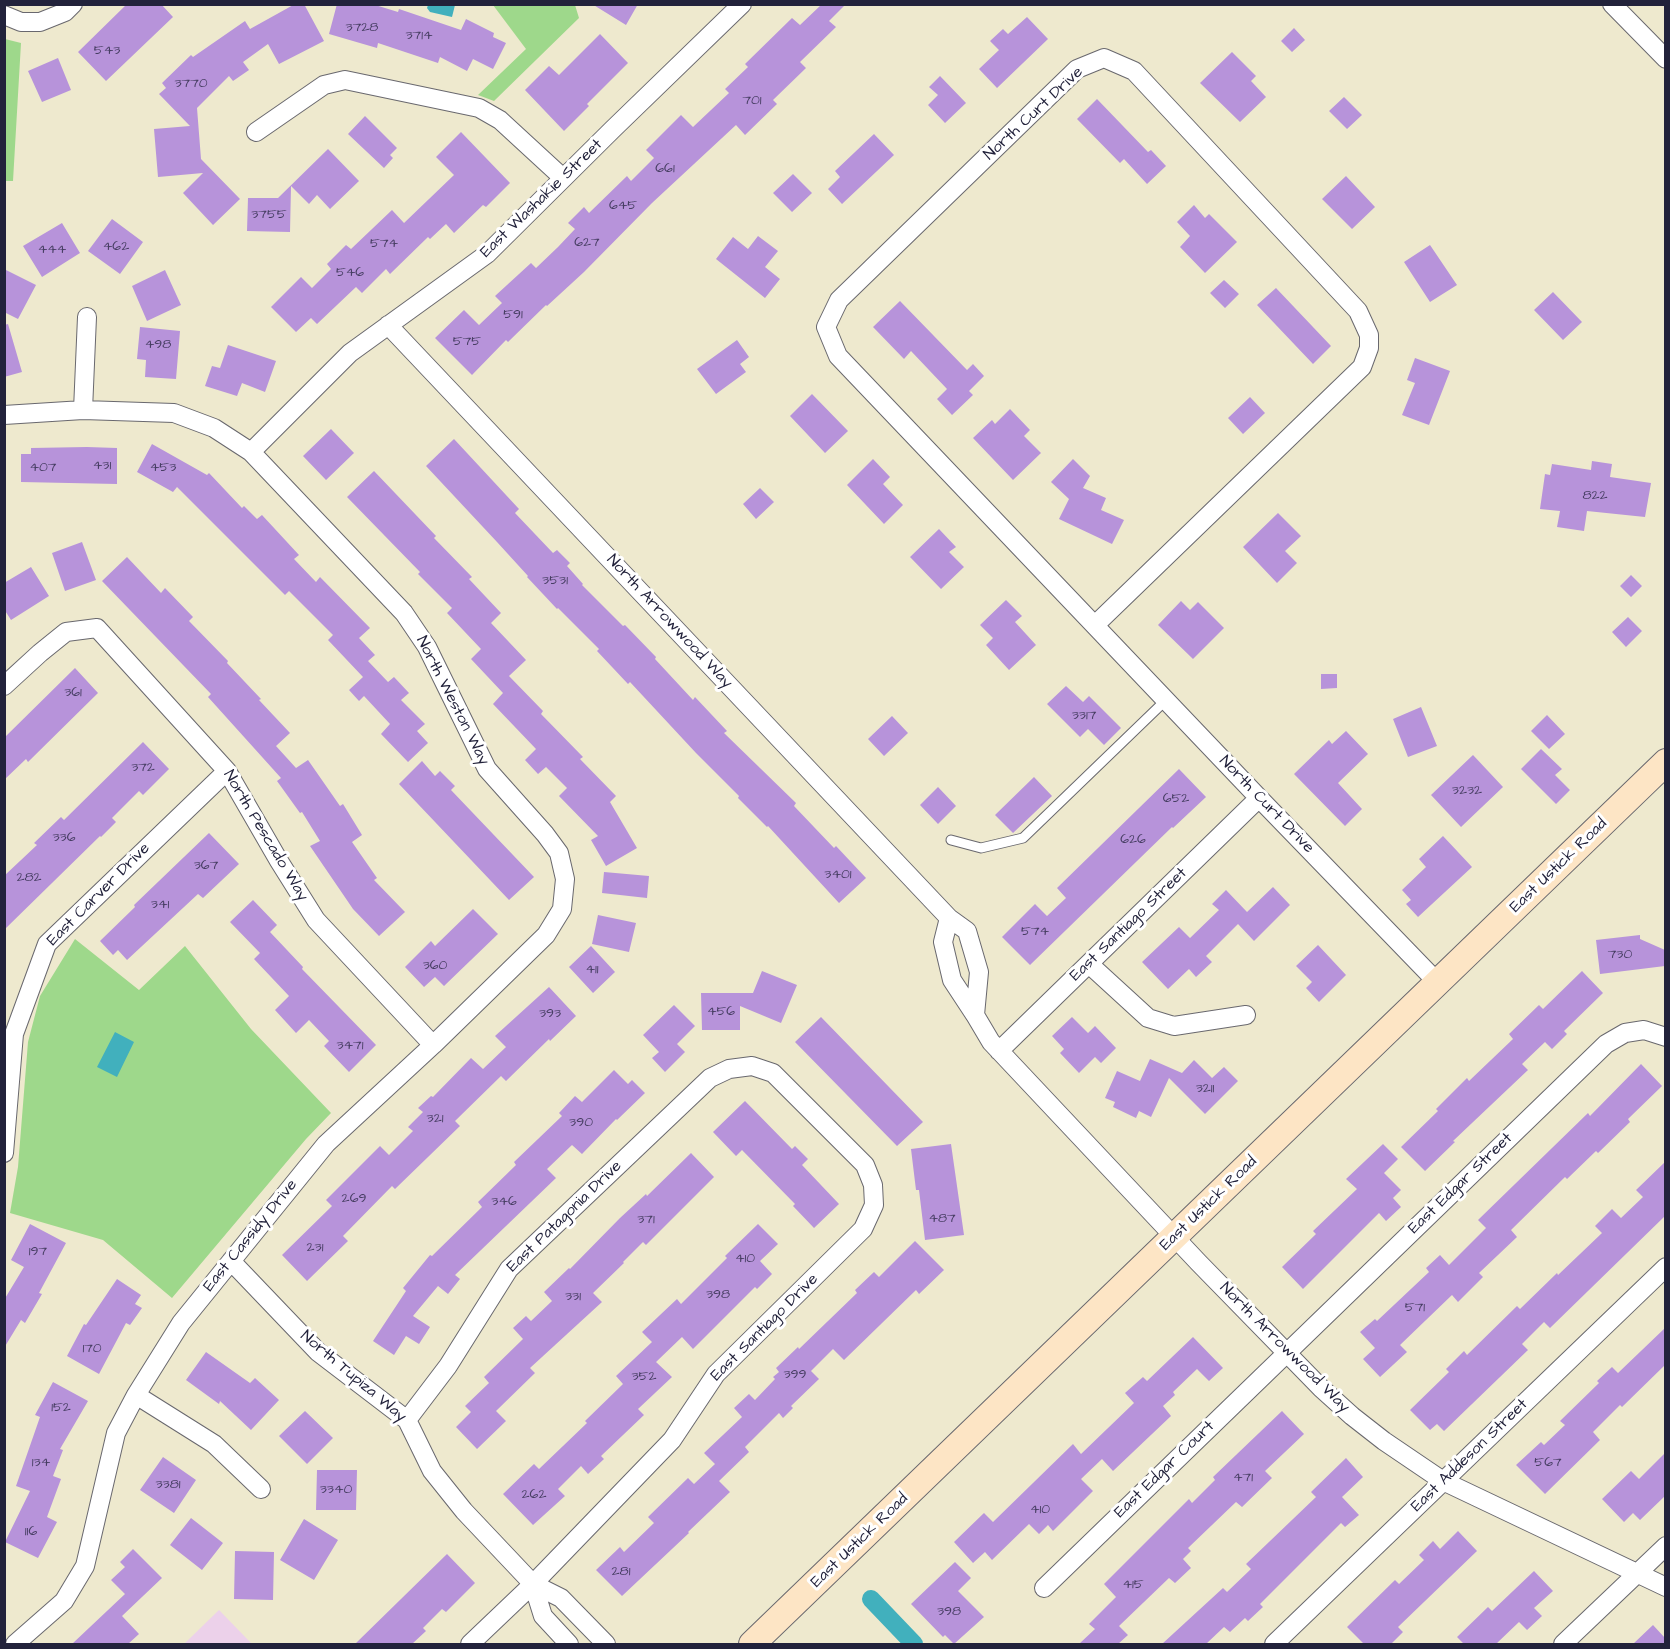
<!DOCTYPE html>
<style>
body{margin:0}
#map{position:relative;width:1670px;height:1649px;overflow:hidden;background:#eee9ce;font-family:"Architects Daughter",sans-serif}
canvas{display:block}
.frame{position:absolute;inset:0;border:6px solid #22223b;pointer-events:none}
</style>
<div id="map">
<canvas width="1670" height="1649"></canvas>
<div class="frame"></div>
</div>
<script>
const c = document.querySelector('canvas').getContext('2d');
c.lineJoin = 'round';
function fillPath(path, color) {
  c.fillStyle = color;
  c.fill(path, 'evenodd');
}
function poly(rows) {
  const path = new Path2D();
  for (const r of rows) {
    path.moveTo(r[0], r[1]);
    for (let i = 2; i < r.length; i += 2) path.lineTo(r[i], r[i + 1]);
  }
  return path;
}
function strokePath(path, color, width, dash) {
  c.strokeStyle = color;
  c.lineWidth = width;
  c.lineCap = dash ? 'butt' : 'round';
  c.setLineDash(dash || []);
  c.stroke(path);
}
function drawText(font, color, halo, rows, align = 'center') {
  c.font = font + ' "Architects Daughter",sans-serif';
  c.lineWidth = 6;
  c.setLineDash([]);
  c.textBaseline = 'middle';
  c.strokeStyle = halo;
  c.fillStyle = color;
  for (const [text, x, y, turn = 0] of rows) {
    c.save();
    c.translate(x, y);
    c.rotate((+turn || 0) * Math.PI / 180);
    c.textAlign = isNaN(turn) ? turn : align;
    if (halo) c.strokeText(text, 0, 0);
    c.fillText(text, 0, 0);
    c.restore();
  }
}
const built = poly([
 [219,1610,252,1644,184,1644]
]);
const green = poly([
 [493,5,575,5,579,18,494,101,478,95,526,49],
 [5,39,21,43,13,181,5,181],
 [75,939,139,990,185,946,251,1029,331,1113,306,1139,172,1298,103,1240,10,1213,18,1167,28,1042,40,996]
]);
const water = poly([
 [428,5,455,5,452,17,430,12,427,8],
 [115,1032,134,1042,117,1077,97,1067]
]);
const canal = poly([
 [871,1599,914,1644]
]);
const building = poly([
 [127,4,161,4,173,17,106,81,78,52],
 [295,4,304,4,324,41,279,64,268,44,243,62,249,70,233,81,229,76,197,108,201,159,240,199,213,225,183,193,203,173,158,177,154,129,190,126,159,94,166,88,162,83,191,55,193,57,245,21,250,29],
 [337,4,372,4,398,12,399,9,461,30,466,19,494,33,493,37,506,43,493,69,473,59,467,71,440,57,438,63,378,43,377,48,329,34],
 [592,4,638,4,626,25],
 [846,4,829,21,836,27,800,62,806,68,773,100,777,104,745,135,736,125,652,203,584,272,547,306,546,305,508,342,506,340,472,375,435,338,464,310,479,325,502,303,495,296,531,263,536,268,558,247,575,229,568,223,584,207,589,213,627,176,631,181,654,158,646,150,681,115,693,127,729,93,725,89,748,67,745,64,792,18,800,25,821,5],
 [1027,17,1048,39,997,88,979,69,999,50,990,41,1003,29,1008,34],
 [1294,28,1305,40,1292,52,1281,41],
 [600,34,628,63,587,104,589,106,564,131,525,90,549,66,559,75],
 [1232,52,1256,76,1251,81,1266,97,1240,122,1200,83],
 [58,58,71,90,42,102,28,71],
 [940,76,966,103,945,123,928,105,938,95,929,87],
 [1344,97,1362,115,1347,129,1329,111],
 [1097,99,1148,152,1151,150,1166,166,1147,184,1124,159,1120,163,1077,119],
 [365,116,397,148,390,155,393,158,384,168,348,134],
 [461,132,510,183,486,207,483,205,454,233,446,224,430,239,428,237,390,274,386,269,362,293,356,287,317,324,311,318,296,332,271,307,301,277,312,288,331,269,327,264,346,245,351,249,392,210,404,223,454,175,436,157],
 [874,134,894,155,842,204,828,189,840,177,835,171],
 [328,149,359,181,330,209,317,195,309,204,291,186,290,232,247,231,248,198,278,198],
 [793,174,812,193,792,212,773,193],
 [1346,176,1375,207,1352,229,1322,199],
 [1194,205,1205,218,1209,214,1237,242,1205,273,1180,247,1190,236,1177,222],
 [112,219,143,242,120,274,88,251],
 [62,223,80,253,42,277,23,246],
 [758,236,778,251,765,267,780,279,765,298,716,259,733,237,748,249],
 [1430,245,1457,285,1430,302,1404,262],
 [4,269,36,285,18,319,4,312],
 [165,270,181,305,147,321,132,286],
 [1224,280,1239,294,1225,308,1210,293],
 [1276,288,1331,346,1313,364,1257,305],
 [1553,292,1582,322,1563,340,1534,310],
 [900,301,967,370,973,364,984,376,969,391,973,395,952,415,937,399,947,389,911,351,904,359,873,327],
 [8,324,22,372,4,377,4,325],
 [140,327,180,331,176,379,145,377,146,360,137,359],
 [737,340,749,357,740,364,746,372,716,394,697,369],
 [228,345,276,361,265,392,242,383,237,396,205,386,212,366,220,368],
 [1415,358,1450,371,1429,425,1402,415,1415,383,1407,380],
 [812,394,848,431,825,453,790,416],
 [1250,397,1265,413,1243,434,1228,418],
 [1010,409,1030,430,1024,436,1041,453,1013,480,973,438,992,420,995,424],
 [331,429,354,453,326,480,303,456],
 [454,439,519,509,515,513,553,553,557,550,570,563,567,566,583,584,582,585,623,626,625,625,656,657,655,659,693,700,695,697,727,731,724,733,796,803,794,806,834,848,836,846,866,878,839,903,768,826,767,827,738,798,739,796,696,753,630,682,628,684,597,651,599,649,558,608,557,609,527,577,528,576,497,542,426,466],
 [152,444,207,475,209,473,242,508,244,506,257,519,262,515,299,555,294,559,316,582,320,577,370,628,359,638,375,655,368,661,388,682,394,677,409,693,401,700,425,724,417,731,428,743,408,762,381,734,390,724,364,696,359,701,349,690,363,677,328,640,333,635,289,591,285,595,177,487,173,492,137,472],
 [87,447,117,448,117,484,21,482,21,454,31,454,31,448],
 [873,459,890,477,883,484,903,505,884,524,847,485],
 [1073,459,1090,476,1083,488,1106,498,1101,510,1124,520,1112,544,1059,519,1069,499,1051,482],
 [1592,461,1612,464,1610,477,1651,483,1645,517,1587,511,1584,531,1557,527,1560,511,1540,509,1545,474,1550,475,1552,464,1591,470],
 [374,471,436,536,434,538,472,577,469,579,501,613,491,623,526,660,509,676,543,711,541,714,583,757,580,759,616,796,610,802,637,848,606,866,591,840,598,836,559,796,567,788,546,767,538,774,525,760,536,749,493,704,503,693,471,659,481,649,447,613,452,608,418,574,420,572,347,497],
 [760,488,774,502,756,519,743,504],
 [1278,513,1301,536,1285,551,1297,563,1277,583,1243,547],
 [939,529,956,547,949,552,964,567,941,589,910,557],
 [82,542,96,580,65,591,52,553],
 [127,557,161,593,165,588,193,617,189,621,228,661,227,663,261,699,259,700,290,733,276,746,296,768,308,760,340,806,343,804,362,835,352,842,377,878,374,880,405,912,379,936,353,909,310,846,320,841,302,812,300,813,277,781,281,778,208,697,211,694,102,581],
 [31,567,49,596,11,620,4,609,4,583],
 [1631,575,1642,586,1631,597,1620,586],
 [1006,600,1022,616,1015,622,1036,645,1009,670,986,645,993,638,980,625],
 [1181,601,1190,610,1198,602,1224,628,1193,659,1158,625],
 [1628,617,1642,631,1626,647,1612,632],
 [75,668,98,693,28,762,26,759,4,780,4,738],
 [1321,674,1337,674,1337,688,1321,689],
 [1066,686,1083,702,1089,696,1121,728,1104,745,1088,729,1080,737,1047,704],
 [1421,707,1437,746,1408,757,1393,719],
 [1547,715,1565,734,1549,749,1531,731],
 [892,716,908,733,884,756,868,739],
 [1346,731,1368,754,1338,783,1362,809,1345,826,1294,774,1329,740,1332,744],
 [143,742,169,769,143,795,139,791,112,818,116,822,101,837,100,836,4,930,4,876,37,845,34,843,61,817,64,820],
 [1541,749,1562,769,1555,775,1570,790,1556,804,1521,769],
 [1473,755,1503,787,1461,827,1431,795],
 [422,761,435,776,440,771,455,786,451,790,534,877,509,900,399,784],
 [1179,769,1206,797,1173,828,1172,827,1030,965,1002,937,1035,904,1047,916,1066,898,1057,888],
 [1034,777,1052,796,1013,833,995,815],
 [938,787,956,806,938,824,920,805],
 [209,833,239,864,203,898,198,894,127,960,118,950,113,955,100,941,135,907,134,905],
 [1443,836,1472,867,1418,917,1406,904,1411,900,1402,890,1426,867,1419,859],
 [604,872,649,876,647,898,602,893],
 [1273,887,1290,905,1254,941,1238,924,1206,956,1212,962,1196,977,1189,969,1168,989,1142,962,1179,927,1190,938,1219,910,1212,904,1226,890,1247,912],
 [253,900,277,925,270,932,303,967,302,969,376,1045,349,1072,324,1046,329,1041,309,1020,296,1033,275,1010,289,996,254,959,260,953,230,922],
 [473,909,498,934,444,986,435,977,424,987,405,967,431,941,435,946],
 [598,915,636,923,629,952,592,944],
 [1640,935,1640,939,1665,950,1665,966,1600,974,1596,940],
 [1318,945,1346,975,1319,1002,1306,988,1312,982,1296,966],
 [591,946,615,972,593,993,569,967],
 [762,971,797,985,781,1023,740,1006,740,1030,702,1030,701,993,753,993],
 [1582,971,1603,993,1564,1031,1567,1034,1552,1049,1545,1042,1522,1064,1528,1070,1453,1141,1455,1142,1425,1171,1401,1147,1438,1111,1436,1109,1467,1078,1469,1081,1513,1039,1509,1034,1539,1005,1543,1009],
 [549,987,576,1016,550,1041,549,1039,506,1081,501,1076,455,1121,460,1126,395,1189,392,1186,343,1236,348,1241,307,1281,282,1255,332,1206,326,1200,380,1146,389,1155,413,1131,408,1127,423,1112,418,1108,431,1096,433,1097,471,1058,483,1069,506,1047,495,1036],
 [674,1005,695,1026,677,1044,685,1052,665,1072,652,1058,659,1052,643,1035],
 [821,1017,923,1122,897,1146,795,1042],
 [1072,1017,1088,1033,1095,1026,1116,1048,1101,1063,1095,1057,1079,1073,1060,1053,1064,1049,1052,1036],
 [1150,1059,1182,1073,1194,1060,1212,1078,1224,1067,1238,1081,1205,1114,1169,1078,1151,1117,1139,1111,1136,1118,1113,1107,1115,1102,1105,1098,1117,1071,1140,1081],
 [1641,1064,1662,1086,1628,1119,1630,1122,1598,1153,1596,1151,1567,1179,1565,1177,1511,1230,1517,1237,1479,1273,1483,1277,1458,1302,1452,1295,1400,1345,1407,1352,1380,1377,1363,1359,1375,1348,1360,1332,1375,1319,1377,1321,1429,1272,1426,1268,1440,1255,1449,1265,1486,1228,1478,1220,1588,1113,1590,1116],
 [614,1070,628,1084,632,1080,645,1093,617,1120,616,1119,582,1154,572,1145,547,1169,556,1178,455,1275,460,1279,448,1294,438,1286,413,1316,430,1327,419,1344,406,1336,394,1355,373,1341,406,1291,403,1288,430,1255,432,1256,482,1207,478,1202,516,1165,514,1162,562,1116,559,1113,575,1096,582,1102],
 [745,1101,792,1149,795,1146,808,1159,802,1165,839,1204,814,1228,793,1206,795,1204,742,1150,736,1156,713,1132],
 [951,1144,964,1235,925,1240,919,1190,916,1190,911,1149],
 [1383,1144,1398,1159,1384,1173,1401,1190,1393,1198,1401,1207,1386,1221,1379,1213,1303,1289,1282,1267,1316,1234,1313,1231,1357,1189,1346,1179],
 [691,1153,714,1177,646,1245,643,1242,623,1262,624,1263,593,1293,602,1302,530,1368,535,1373,496,1411,506,1421,477,1449,456,1427,471,1412,465,1406,489,1383,484,1377,523,1339,513,1328,526,1316,531,1321,552,1301,544,1292,569,1268,570,1269,620,1218,646,1194,647,1196],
 [1665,1162,1665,1216,1550,1328,1544,1322,1522,1344,1528,1350,1444,1431,1437,1424,1430,1430,1410,1410,1449,1372,1446,1369,1464,1351,1467,1355,1517,1306,1520,1309,1557,1273,1558,1275,1602,1233,1595,1226,1612,1209,1621,1218,1643,1197,1636,1190],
 [30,1224,66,1243,39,1293,42,1294,25,1323,21,1320,4,1348,4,1300,24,1267,11,1260],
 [758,1224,778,1244,760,1261,772,1274,757,1289,755,1287,693,1349,682,1337,656,1362,672,1377,638,1409,644,1415,601,1456,604,1459,588,1474,581,1466,558,1489,565,1496,533,1525,503,1494,534,1464,539,1469,587,1423,585,1421,623,1384,616,1376,652,1342,642,1332,677,1299,681,1304,727,1258,725,1256],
 [915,1241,944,1270,919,1294,916,1290,844,1360,833,1349,811,1371,819,1379,791,1406,793,1408,783,1418,779,1413,745,1447,749,1452,719,1481,730,1492,688,1532,689,1533,622,1596,596,1570,620,1547,624,1552,654,1523,648,1517,688,1478,694,1484,715,1464,704,1453,742,1417,734,1408,749,1394,755,1400,775,1379,773,1377,779,1372,776,1368,798,1347,799,1349,857,1293,855,1290,874,1272,879,1277],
 [117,1279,141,1295,135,1304,142,1308,130,1325,126,1323,99,1374,67,1356,84,1324,86,1325],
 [1665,1328,1665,1365,1622,1407,1620,1405,1593,1432,1600,1440,1545,1494,1516,1465,1541,1442,1544,1445,1565,1425,1560,1421,1599,1383,1597,1381,1612,1367,1618,1373],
 [1193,1337,1223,1368,1209,1381,1197,1369,1173,1392,1175,1395,1163,1406,1171,1416,1113,1471,1102,1459,1081,1479,1093,1491,1053,1531,1048,1525,1039,1534,1029,1524,992,1560,985,1552,973,1563,954,1542,984,1513,993,1522,1073,1444,1081,1454,1134,1403,1125,1393,1143,1377,1147,1381],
 [206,1352,250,1383,255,1378,279,1400,251,1430,220,1401,219,1404,186,1380],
 [53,1382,88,1401,60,1449,63,1450,53,1476,61,1479,47,1517,57,1522,38,1558,5,1542,30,1491,16,1486,40,1417,35,1415],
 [305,1411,333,1438,307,1464,279,1436],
 [1282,1411,1304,1434,1265,1471,1272,1478,1242,1507,1236,1502,1188,1548,1191,1551,1183,1559,1191,1568,1175,1583,1169,1578,1119,1626,1128,1635,1118,1644,1079,1644,1095,1629,1089,1624,1116,1597,1104,1584,1189,1499,1192,1503,1215,1480,1213,1477],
 [1665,1453,1665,1496,1640,1520,1633,1513,1624,1522,1602,1499,1631,1471,1639,1479],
 [163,1457,196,1480,174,1513,140,1490],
 [1346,1458,1363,1477,1342,1497,1359,1515,1345,1527,1341,1523,1260,1604,1263,1607,1248,1621,1245,1618,1230,1632,1224,1627,1206,1644,1162,1644,1223,1588,1227,1592,1251,1569,1246,1564,1316,1497,1311,1492],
 [317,1470,357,1470,356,1510,316,1510],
 [191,1518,223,1543,202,1570,170,1545],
 [304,1519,338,1540,314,1580,280,1560],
 [1458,1531,1477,1551,1398,1627,1403,1632,1391,1644,1364,1644,1347,1627,1395,1580,1399,1584,1424,1560,1419,1555,1433,1541,1440,1549],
 [133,1549,162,1578,122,1616,139,1634,128,1644,72,1644,125,1594,111,1580,125,1567,120,1562],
 [235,1551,274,1552,273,1600,234,1599],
 [447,1554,475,1583,446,1612,442,1609,423,1628,426,1631,412,1644,355,1644],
 [955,1562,971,1578,958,1591,984,1617,954,1644,945,1635,943,1637,911,1604],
 [1534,1571,1553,1591,1534,1608,1542,1616,1527,1630,1519,1622,1496,1644,1464,1644,1457,1637,1488,1607,1492,1611],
 [1653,1625,1665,1638,1665,1644,1633,1644]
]);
const lane = poly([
 [951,840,981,848,1023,838,1166,700]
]);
const street = poly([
 [1612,4,1666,59],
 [4,15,21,22,40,22,65,12,73,4],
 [256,132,324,85,345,80,479,108,500,120,563,178],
 [388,325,949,918,967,931,979,972,975,1015,952,980,943,942,949,918],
 [83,410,87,317],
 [4,415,83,410,174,413,214,428,251,452,404,613,427,647,487,769,545,834,559,853,565,879,562,909,546,935,433,1045,326,1144,181,1323,136,1395,116,1433,85,1566,64,1601,15,1644],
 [251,452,350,353,487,254,613,129,742,4],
 [1095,625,1362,367,1369,348,1369,335,1358,311,1134,71,1104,58,1077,69,839,300,826,327,838,356,1259,798,1438,983],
 [4,686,40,653,66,632,97,628,227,771,279,861,316,920,433,1045],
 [1089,964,1148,1018,1174,1026,1246,1015],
 [975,1015,991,1042,1198,1262,1321,1388,1352,1416,1384,1441,1443,1481,1666,1587],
 [999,1051,1259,798],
 [4,1153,14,1034,47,944,227,771],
 [231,1261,318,1352,407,1420,432,1471,464,1511,533,1584],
 [136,1395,214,1444,261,1489],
 [407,1420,448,1366,509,1269,710,1078,729,1069,752,1066,773,1073,865,1165,873,1185,874,1205,863,1229,716,1374,672,1440,533,1584,470,1644],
 [1044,1588,1606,1044,1625,1033,1644,1030,1666,1037],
 [569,1644,543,1616,533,1584,561,1598,606,1644],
 [1274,1644,1666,1267],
 [1563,1644,1666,1546]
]);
const secondary = poly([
 [752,1644,1666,762]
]);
const numberNames = [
 ["3728",362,28],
 ["3714",419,36],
 ["543",107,51],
 ["3770",191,84],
 ["701",752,101],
 ["661",665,169],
 ["645",623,206],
 ["3755",269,215],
 ["627",587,243],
 ["574",384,244],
 ["462",116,247],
 ["444",52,250],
 ["546",350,273],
 ["591",513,315],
 ["575",467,342],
 ["498",158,345],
 ["431",102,466],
 ["407",43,468],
 ["453",163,468],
 ["822",1595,496],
 ["3531",555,581],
 ["361",73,693],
 ["3317",1084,716],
 ["372",143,768],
 ["3232",1467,791],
 ["652",1176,799],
 ["336",64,838],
 ["626",1133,840],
 ["367",206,866],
 ["3401",838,875],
 ["282",29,878],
 ["341",160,905],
 ["574",1035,932],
 ["730",1620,955],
 ["360",435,966],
 ["411",592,970],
 ["456",721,1012],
 ["393",550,1014],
 ["3471",350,1046],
 ["3211",1205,1089],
 ["321",435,1119],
 ["390",581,1123],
 ["269",354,1199],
 ["346",504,1202],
 ["487",942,1219],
 ["371",646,1220],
 ["231",315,1248],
 ["197",38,1252],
 ["410",745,1259],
 ["398",718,1295],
 ["331",573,1297],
 ["571",1415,1308],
 ["170",92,1349],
 ["399",795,1375],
 ["352",644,1377],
 ["152",61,1408],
 ["134",41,1463],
 ["567",1548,1463],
 ["471",1243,1478],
 ["3381",168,1485],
 ["3340",336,1490],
 ["262",534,1495],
 ["410",1040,1510],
 ["116",31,1532],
 ["281",621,1572],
 ["415",1133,1585],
 ["398",949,1612]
];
const streetNames = [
 ["North Curt Drive",1034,114,-43],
 ["East Washakie Street",542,199,-44],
 ["North Arrowwood Way",669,622,47],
 ["North Weston Way",452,701,63],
 ["North Curt Drive",1266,805,46],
 ["North Pescado Way",265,836,59],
 ["East Ustick Road",1559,866,-44],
 ["East Carver Drive",99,895,-45],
 ["East Santiago Street",1129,925,-44],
 ["East Edgar Street",1461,1184,-44],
 ["East Ustick Road",1209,1204,-44],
 ["East Patagonia Drive",565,1217,-44],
 ["East Cassidy Drive",251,1236,-51],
 ["East Santiago Drive",765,1328,-45],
 ["North Arrowwood Way",1284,1348,45],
 ["North Tupiza Way",353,1377,40],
 ["East Addeson Street",1470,1456,-44],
 ["East Edgar Court",1165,1470,-44],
 ["East Ustick Road",860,1541,-44]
];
fillPath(built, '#ecd1ea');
fillPath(green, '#9ed88b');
fillPath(water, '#41b0bd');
strokePath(canal, '#41b0bd', 18);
fillPath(building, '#b793da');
strokePath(lane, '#69686e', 11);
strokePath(street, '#69686e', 20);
strokePath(secondary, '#69686e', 28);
strokePath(lane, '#fff', 9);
strokePath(street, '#fff', 18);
strokePath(secondary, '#fde5c5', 26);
drawText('14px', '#473e63', null, numberNames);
drawText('16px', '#22223b', '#fff', streetNames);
</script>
